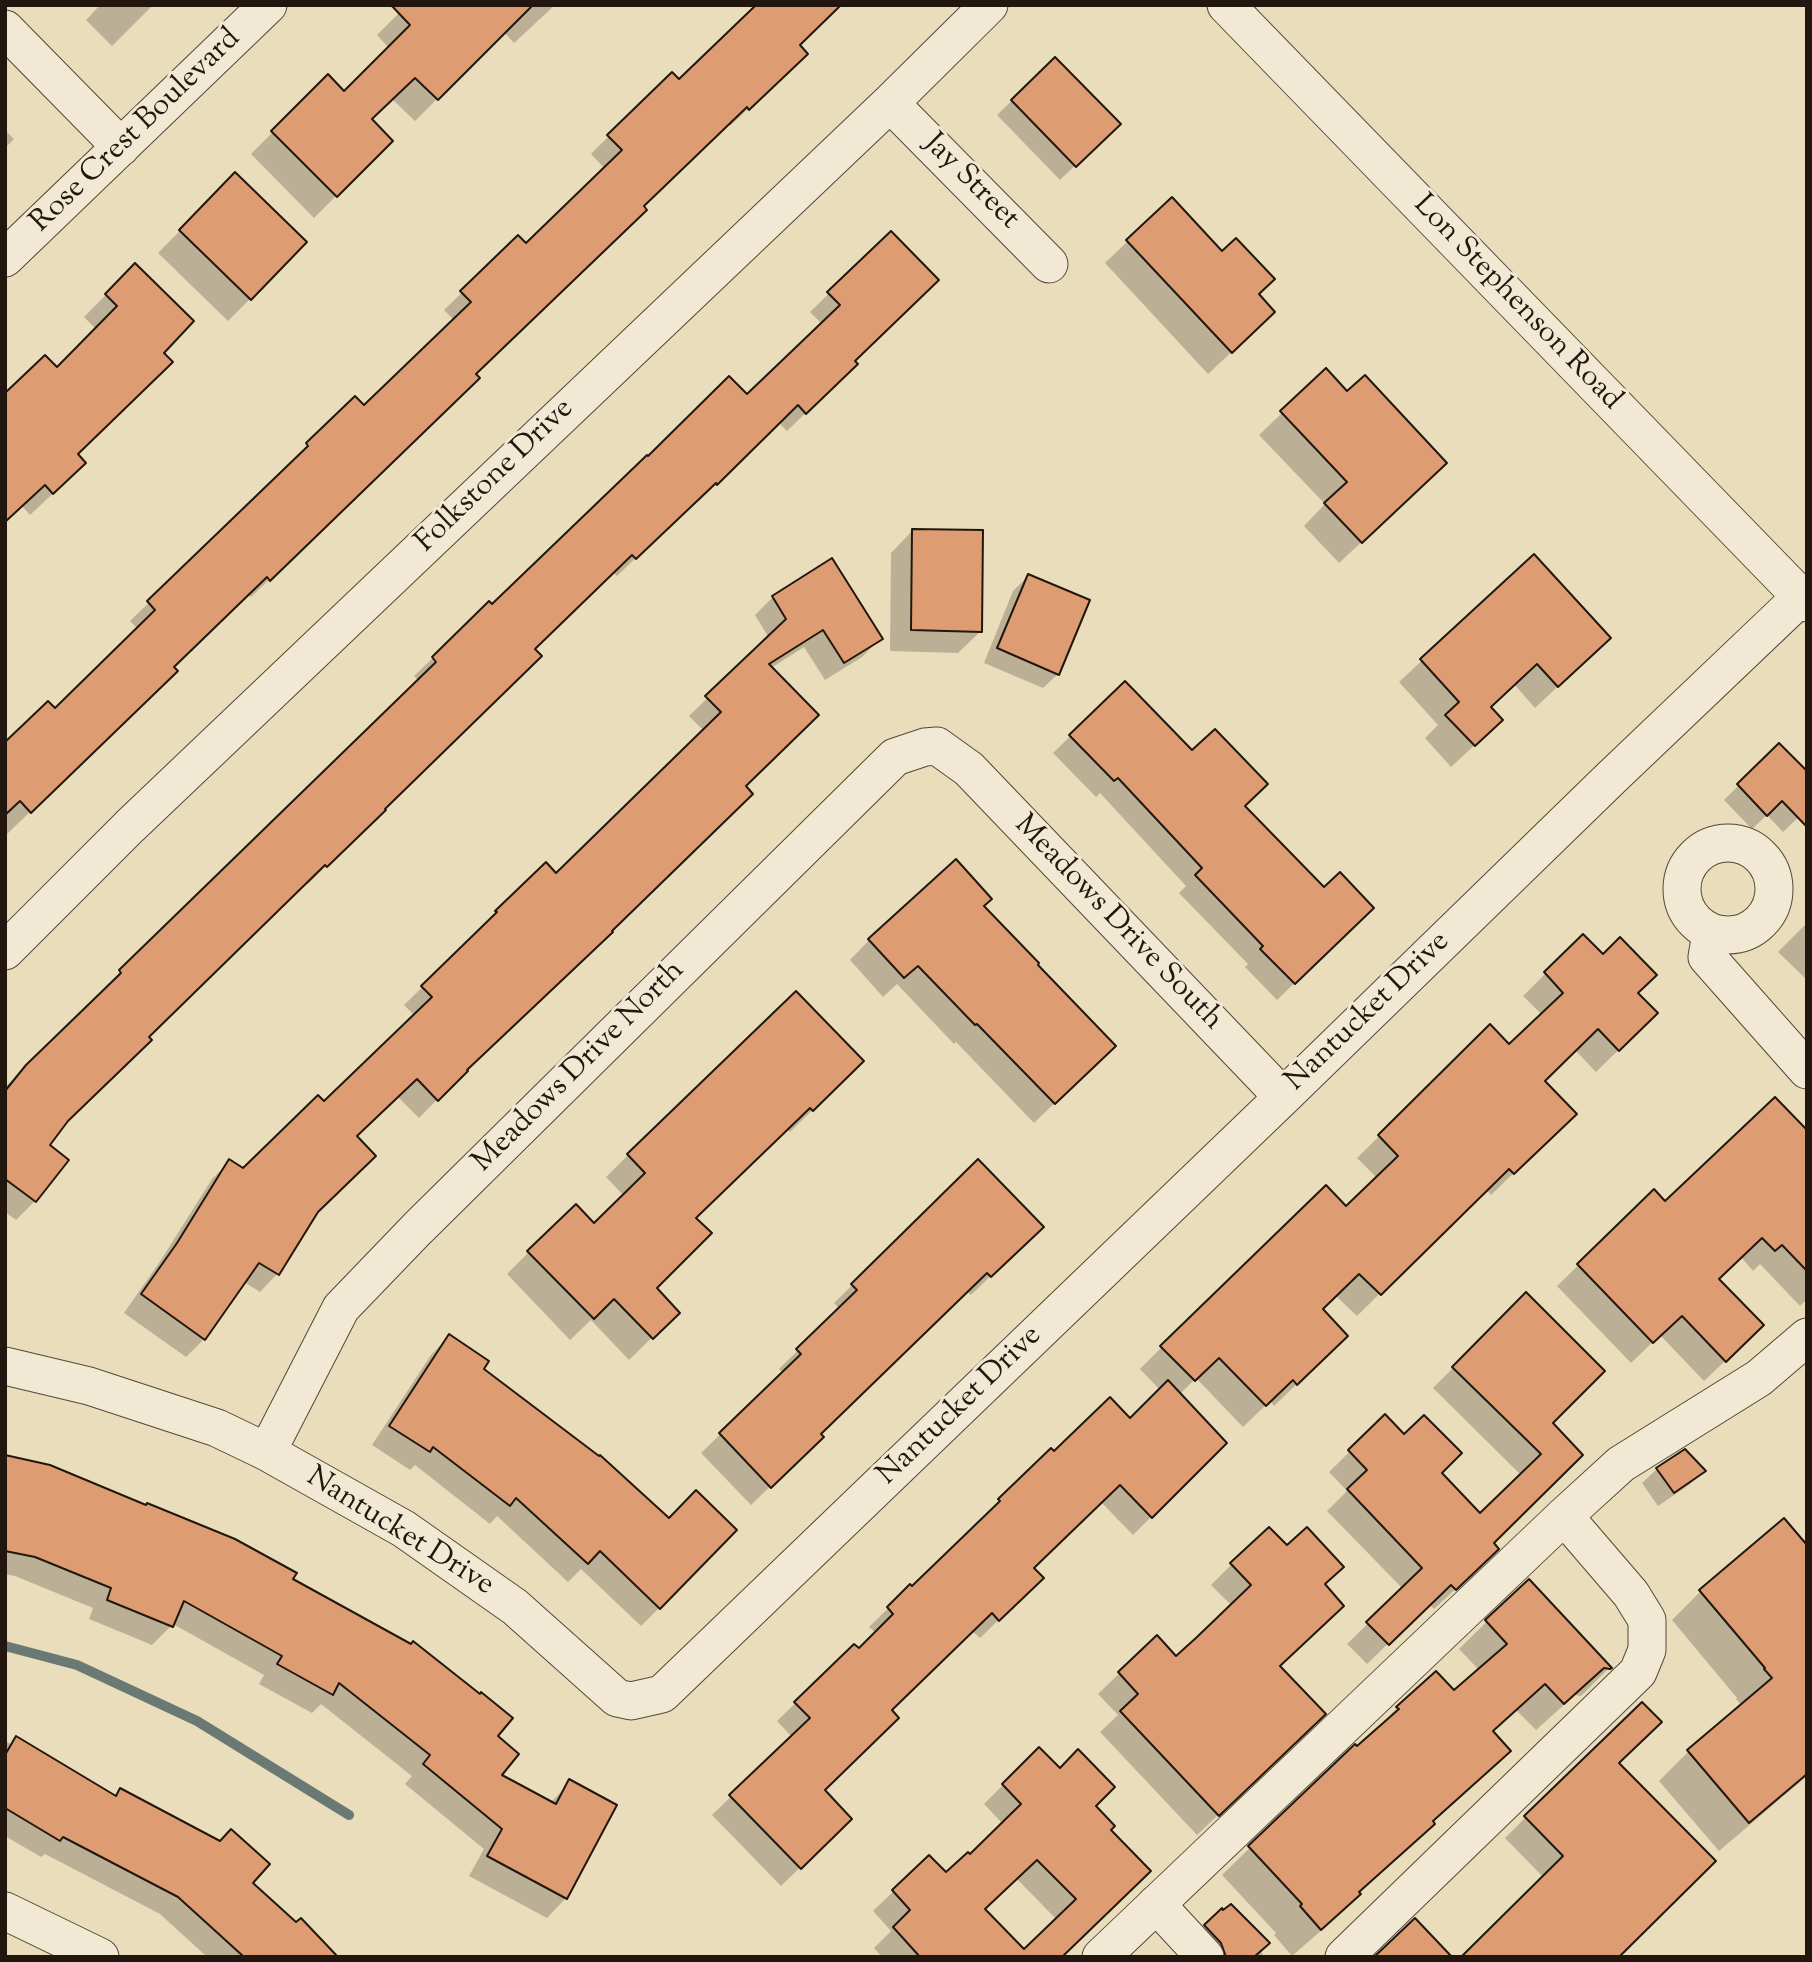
<!DOCTYPE html>
<style>
body{margin:0}
#map{position:relative;width:1812px;height:1962px;overflow:hidden;background:#eaddbb;font-family:"Sorts Mill Goudy",serif}
canvas{display:block}
.frame{position:absolute;inset:0;border:7px solid #22170e;pointer-events:none}
</style>
<div id="map">
<canvas width="1812" height="1962"></canvas>
<div class="frame"></div>
</div>
<script>
const c = document.querySelector('canvas').getContext('2d');
c.lineJoin = 'round';
function fillPath(path, color) {
  c.fillStyle = color;
  c.fill(path, 'evenodd');
}
function poly(rows) {
  const path = new Path2D();
  for (const r of rows) {
    if (r.length === 3) {
      path.moveTo(r[0] + r[2], r[1]);
      path.arc(r[0], r[1], r[2], 0, 2 * Math.PI);
      continue;
    }
    path.moveTo(r[0], r[1]);
    for (let i = 2; i < r.length; i += 2) path.lineTo(r[i], r[i + 1]);
  }
  return path;
}
function strokePath(path, color, width, dash) {
  c.strokeStyle = color;
  c.lineWidth = width;
  c.lineCap = dash ? 'butt' : 'round';
  c.setLineDash(dash || []);
  c.stroke(path);
}
function drawText(font, color, halo, rows, align = 'center') {
  c.font = font + ' "Sorts Mill Goudy",serif';
  c.lineWidth = 6;
  c.setLineDash([]);
  c.textBaseline = 'middle';
  c.strokeStyle = halo;
  c.fillStyle = color;
  for (const [text, x, y, turn = 0] of rows) {
    c.save();
    c.translate(x, y);
    c.rotate((+turn || 0) * Math.PI / 180);
    c.textAlign = isNaN(turn) ? turn : align;
    if (halo) c.strokeText(text, 0, 0);
    c.fillText(text, 0, 0);
    c.restore();
  }
}
const shadow = poly([
 [100,5,153,5,112,46,86,20],
 [407,5,555,5,514,43,504,32,415,121,392,99,370,120,391,141,314,218,251,154,328,77,344,93,389,48,377,35],
 [798,46,805,54,730,126,728,123,474,374,460,396,251,597,248,594,172,667,157,689,5,836,5,744,40,743,138,629,130,621,291,464,289,463,355,398,364,407,454,320,444,310,518,238,525,245,605,169,591,154,608,137,672,75,679,82],
 [1055,59,1118,124,1060,180,997,115],
 [5,130,14,139,5,148],
 [235,175,250,299,228,321,158,253],
 [1172,199,1257,295,1251,334,1208,374,1105,263],
 [891,233,853,361,856,364,787,431,778,422,698,502,696,500,617,576,613,572,533,650,539,656,308,884,306,882,206,979,65,1122,48,1145,67,1160,35,1201,16,1220,5,1212,5,1088,7,1085,103,992,102,990,120,972,419,681,414,676,489,604,492,607,747,396,822,324,810,312],
 [135,266,161,353,76,454,62,485,30,515,22,506,56,370,96,329,84,317],
 [1326,371,1423,485,1339,563,1304,526,1325,504,1259,435],
 [913,530,981,631,958,653,890,651,891,553],
 [1534,556,1587,659,1535,708,1514,684,1489,707,1478,742,1451,767,1425,738,1438,725,1399,682],
 [831,561,880,639,862,657,825,680,804,647,771,668,744,786,419,1118,397,1096,355,1136,316,1213,277,1274,260,1292,244,1282,204,1339,186,1357,124,1313,159,1263,212,1179,230,1161,243,1170,324,1104,415,1016,404,1005,480,931,479,930,496,912,546,864,556,875,704,731,689,716,769,638,755,615,773,597],
 [1028,576,1058,674,1043,688,984,663,1013,591],
 [1125,683,1324,890,1372,908,1277,1000,1245,967,1248,964,1179,893,1186,886,1100,793,1096,797,1053,753],
 [1779,746,1807,809,1783,832,1767,815,1752,829,1724,800],
 [982,906,1093,1066,1034,1123,956,1042,954,1044,897,984,883,997,850,960,869,940],
 [1807,923,1807,980,1778,952],
 [1583,936,1656,1013,1596,1072,1575,1050,1543,1081,1552,1136,1491,1195,1486,1189,1357,1316,1335,1295,1320,1310,1324,1358,1274,1406,1270,1401,1243,1427,1196,1378,1179,1395,1225,1443,1133,1535,1101,1502,1032,1568,1023,1596,980,1638,972,1631,890,1710,822,1790,850,1819,781,1886,712,1815,792,1737,777,1721,854,1646,859,1651,876,1633,869,1627,910,1587,912,1589,983,1521,981,1519,1051,1451,1054,1454,1130,1420,1160,1390,1140,1369,1162,1347,1346,1208,1377,1178,1357,1158,1490,1027,1509,1047,1542,1015,1523,996],
 [840,1083,790,1132,787,1129,694,1218,654,1288,678,1312,629,1360,591,1320,570,1340,507,1274,529,1252,594,1226,624,1196,606,1177,628,1155],
 [1807,1133,1807,1299,1800,1306,1760,1264,1753,1271,1741,1257,1717,1280,1741,1346,1704,1381,1660,1335,1631,1363,1557,1286,1654,1192,1665,1204],
 [978,1162,1041,1227,971,1295,967,1291,819,1434,821,1437,751,1505,701,1453,783,1373,779,1369,840,1309,834,1303],
 [1526,1295,1550,1423,1581,1455,1492,1543,1477,1569,1434,1609,1429,1604,1367,1664,1347,1644,1403,1589,1327,1511,1347,1491,1329,1472,1385,1417,1480,1515,1521,1475,1433,1388],
 [449,1336,482,1369,659,1608,641,1626,581,1569,568,1582,497,1516,490,1524,415,1465,410,1470,372,1445,431,1355],
 [5,1457,291,1580,496,1736,499,1776,550,1803,567,1786,566,1898,547,1918,469,1876,484,1849,405,1784,412,1776,321,1704,312,1713,259,1684,264,1675,173,1624,152,1645,89,1619,93,1608,15,1576,5,1574],
 [1657,1469,1704,1471,1689,1485,1658,1506,1642,1483],
 [1807,1548,1807,1776,1719,1851,1659,1781,1688,1752,1742,1706,1736,1699,1737,1698,1672,1620,1701,1591],
 [1232,1564,1323,1585,1278,1667,1303,1734,1197,1835,1100,1732,1118,1715,1098,1694,1157,1637,1176,1658,1232,1606,1211,1585],
 [1528,1581,1610,1667,1581,1696,1575,1695,1536,1730,1516,1710,1492,1732,1509,1751,1481,1778,1428,1826,1400,1856,1358,1894,1331,1922,1292,1956,1274,1935,1276,1933,1222,1875,1355,1746,1357,1749,1397,1708,1436,1673,1454,1693,1479,1670,1459,1649],
 [5,1741,113,1797,120,1790,251,1883,336,1957,207,1957,160,1914,45,1854,41,1857,5,1836],
 [1039,1749,1112,1826,1060,1957,882,1957,874,1948,891,1931,873,1911,929,1857,946,1875,970,1857,1003,1824,984,1804],
 [1016,1878,1057,1920,1024,1952,983,1910],
 [1617,1763,1714,1861,1544,1878,1505,1838,1526,1817],
 [1222,1911,1263,1954,1260,1957,1205,1957,1191,1941]
]);
const stream = poly([
 [5,1646,77,1665,197,1721,349,1815]
]);
const building = poly([
 [391,5,533,5,438,100,415,78,372,119,393,141,337,197,271,131,328,74,344,91,410,25,391,5],
 [756,5,841,5,800,45,808,54,749,110,747,107,644,206,647,210,476,374,480,378,270,581,267,577,174,667,178,671,31,813,20,801,5,815,5,742,48,701,55,708,155,610,147,601,308,446,306,443,355,396,364,405,471,302,460,291,518,235,526,243,622,150,607,135,672,72,679,79,756,5],
 [1055,57,1121,124,1076,167,1011,100,1055,57],
 [235,172,307,242,251,300,179,230,235,172],
 [1172,197,1222,251,1236,238,1275,279,1259,294,1275,312,1232,353,1126,240,1172,197],
 [891,231,939,280,855,361,858,364,806,414,798,405,717,485,716,483,636,559,632,555,535,649,542,656,385,809,386,810,327,867,325,865,149,1037,152,1040,68,1121,50,1145,69,1160,36,1202,5,1179,5,1091,26,1065,121,973,119,970,436,662,432,657,489,601,492,604,647,455,648,456,729,376,747,394,840,305,827,292,891,231],
 [135,263,194,321,164,353,173,362,78,454,86,463,53,494,45,485,5,522,5,393,45,355,57,367,117,306,105,294,135,263],
 [1326,368,1347,391,1365,375,1447,463,1362,543,1324,503,1347,482,1280,411,1326,368],
 [912,529,983,530,982,632,911,630,912,529],
 [1534,554,1611,638,1558,687,1537,664,1491,707,1503,720,1475,746,1445,715,1459,702,1420,659,1534,554],
 [832,558,883,639,844,663,823,630,769,664,819,715,746,786,753,794,612,931,613,932,467,1070,468,1071,438,1101,417,1079,357,1136,376,1156,318,1212,279,1275,259,1263,205,1340,141,1294,177,1243,229,1159,243,1168,318,1095,324,1101,432,997,421,986,497,912,495,911,546,862,556,873,721,712,705,696,786,619,772,596,832,558],
 [1028,574,1090,600,1059,675,997,648,1028,574],
 [1125,681,1192,750,1215,729,1268,784,1245,806,1324,887,1340,872,1374,908,1295,984,1260,949,1263,946,1195,875,1202,868,1118,778,1114,781,1069,735,1125,681],
 [1779,743,1807,771,1807,827,1782,801,1767,816,1737,784,1779,743],
 [956,859,992,899,984,906,1039,963,1038,965,1116,1046,1055,1104,977,1024,975,1025,918,966,904,978,868,939,956,859],
 [1583,934,1603,954,1620,937,1657,975,1638,993,1658,1013,1619,1051,1598,1029,1545,1081,1577,1114,1514,1174,1509,1169,1381,1295,1359,1274,1323,1309,1348,1336,1297,1385,1293,1380,1266,1406,1219,1358,1195,1381,1160,1346,1326,1185,1346,1206,1398,1156,1378,1135,1490,1024,1509,1044,1563,993,1544,972,1583,934],
 [796,991,864,1061,813,1111,810,1108,696,1218,712,1233,657,1288,680,1313,653,1339,614,1299,594,1319,527,1251,576,1204,594,1223,645,1173,627,1154,796,991],
 [1775,1097,1807,1130,1807,1271,1782,1245,1775,1251,1762,1238,1719,1279,1764,1325,1726,1362,1682,1316,1653,1343,1577,1264,1654,1189,1665,1201,1775,1097],
 [978,1159,1044,1227,991,1277,987,1273,821,1434,824,1437,771,1488,719,1433,801,1354,796,1349,857,1290,851,1284,978,1159],
 [1526,1292,1605,1371,1553,1423,1583,1455,1494,1543,1499,1549,1456,1590,1451,1585,1389,1645,1366,1622,1422,1568,1347,1489,1367,1470,1348,1450,1385,1414,1404,1434,1424,1415,1462,1453,1442,1473,1480,1513,1541,1454,1452,1367,1526,1292],
 [449,1334,489,1361,484,1369,599,1456,600,1455,669,1518,696,1490,737,1530,660,1609,600,1551,588,1564,516,1498,510,1506,433,1447,430,1452,389,1426,449,1334],
 [1168,1380,1227,1443,1152,1518,1120,1485,1034,1568,1044,1578,999,1621,992,1613,892,1710,899,1718,825,1790,852,1819,801,1869,729,1795,810,1718,794,1702,854,1644,859,1648,893,1614,887,1607,910,1584,912,1586,1000,1501,998,1499,1051,1448,1054,1451,1110,1397,1130,1418,1168,1380],
 [1685,1449,1706,1471,1674,1493,1656,1468,1685,1449],
 [5,1455,50,1465,146,1505,147,1503,235,1539,297,1573,293,1579,411,1644,413,1641,480,1694,481,1692,513,1718,498,1736,519,1754,502,1775,556,1804,569,1779,617,1805,567,1899,487,1856,502,1829,423,1764,430,1755,339,1683,333,1695,277,1664,282,1656,184,1601,173,1627,107,1600,111,1588,35,1557,5,1551,5,1455],
 [1784,1518,1807,1545,1807,1774,1749,1823,1687,1750,1772,1678,1764,1669,1765,1668,1699,1590,1784,1518],
 [1269,1527,1287,1545,1307,1527,1344,1567,1325,1584,1344,1606,1280,1666,1326,1714,1219,1816,1120,1711,1138,1694,1118,1672,1157,1635,1176,1656,1197,1637,1251,1585,1230,1563,1269,1527],
 [1529,1579,1612,1668,1610,1669,1604,1668,1564,1704,1545,1684,1493,1731,1511,1751,1433,1821,1435,1824,1359,1892,1361,1894,1321,1930,1300,1906,1302,1904,1248,1846,1355,1744,1357,1746,1399,1709,1396,1707,1436,1671,1454,1690,1507,1644,1485,1620,1529,1579],
 [1642,1702,1662,1722,1619,1763,1716,1861,1619,1957,1461,1957,1563,1856,1524,1816,1642,1702],
 [16,1736,116,1796,120,1788,220,1841,231,1829,270,1864,253,1883,296,1922,301,1918,338,1957,244,1957,178,1897,63,1837,60,1841,5,1808,5,1755,16,1736],
 [1039,1747,1060,1768,1078,1749,1115,1787,1096,1806,1115,1826,1111,1830,1151,1871,1062,1957,920,1957,893,1927,910,1910,892,1890,929,1855,946,1872,968,1852,970,1854,1021,1804,1002,1784,1039,1747],
 [1037,1860,1076,1899,1024,1949,985,1909,1037,1860],
 [1231,1904,1270,1943,1254,1957,1226,1957,1221,1943,1204,1925,1222,1908,1223,1910,1231,1904],
 [1415,1918,1452,1957,1374,1957,1415,1918]
]);
const minor = poly([
 [1226,5,1807,603],
 [5,29,121,147],
 [890,103,1049,264],
 [5,258,268,5],
 [1728,889,46],
 [1711,933,1707,957,1807,1070],
 [5,951,130,826,890,103,989,5],
 [5,1366,89,1386,217,1428,267,1452,404,1529,515,1607,617,1698,631,1701,662,1694,1283,1097,1611,778,1801,597],
 [267,1452,341,1308,417,1229,895,757,925,747,937,746,969,769,1283,1097],
 [1156,1904,1205,1957],
 [5,1911,100,1957],
 [1101,1957,1564,1516,1621,1464,1759,1378,1807,1337],
 [1344,1957,1638,1672,1647,1650,1647,1620,1631,1594,1564,1516]
]);
const streetNames = [
 ["Rose Crest Boulevard",137,132,-44],
 ["Jay Street",970,183,45],
 ["Lon Stephenson Road",1516,304,46],
 ["Folkstone Drive",496,477,-44],
 ["Meadows Drive South",1117,924,46],
 ["Nantucket Drive",1369,1013,-44],
 ["Meadows Drive North",580,1068,-45],
 ["Nantucket Drive",961,1407,-44],
 ["Nantucket Drive",399,1533,32]
];
fillPath(shadow, '#0003');
strokePath(stream, '#6a7973', 10);
fillPath(building, '#de9c73');
strokePath(building, '#22170e', 2);
strokePath(minor, '#544839', 39);
strokePath(minor, '#f1e9d3', 37);
drawText('30px', '#22170e', '#f1e9d3', streetNames);
</script>
